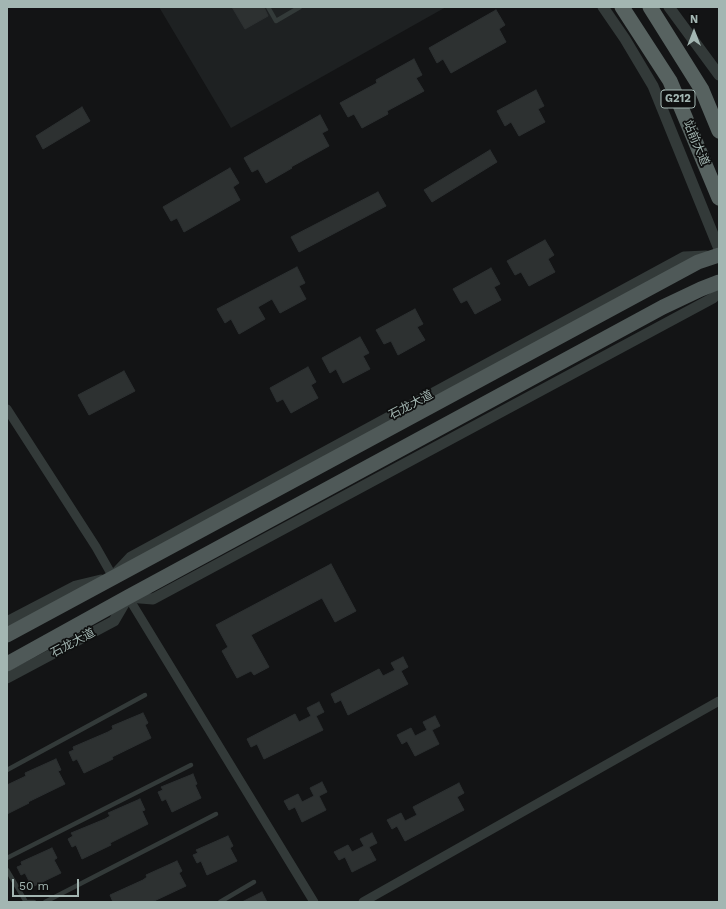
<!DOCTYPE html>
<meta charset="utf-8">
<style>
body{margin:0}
#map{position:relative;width:726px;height:909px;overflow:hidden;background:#131415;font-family:"Work Sans",sans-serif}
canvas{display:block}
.frame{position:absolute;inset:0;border:8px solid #a3b6b2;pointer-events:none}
.north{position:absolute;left:674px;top:12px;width:40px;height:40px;-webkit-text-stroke:3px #0e0f0f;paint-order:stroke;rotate:0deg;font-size:11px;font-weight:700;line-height:16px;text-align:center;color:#a3b6b2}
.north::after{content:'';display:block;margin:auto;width:14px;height:18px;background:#a3b6b2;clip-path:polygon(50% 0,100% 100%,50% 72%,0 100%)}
.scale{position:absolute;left:12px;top:879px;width:67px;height:18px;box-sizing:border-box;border:2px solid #a3b6b2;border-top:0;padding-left:5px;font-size:12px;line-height:14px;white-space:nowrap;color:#a3b6b2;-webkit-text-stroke:3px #0e0f0f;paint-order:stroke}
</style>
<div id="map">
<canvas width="726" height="909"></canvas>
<div class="frame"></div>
<div class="north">N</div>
<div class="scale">50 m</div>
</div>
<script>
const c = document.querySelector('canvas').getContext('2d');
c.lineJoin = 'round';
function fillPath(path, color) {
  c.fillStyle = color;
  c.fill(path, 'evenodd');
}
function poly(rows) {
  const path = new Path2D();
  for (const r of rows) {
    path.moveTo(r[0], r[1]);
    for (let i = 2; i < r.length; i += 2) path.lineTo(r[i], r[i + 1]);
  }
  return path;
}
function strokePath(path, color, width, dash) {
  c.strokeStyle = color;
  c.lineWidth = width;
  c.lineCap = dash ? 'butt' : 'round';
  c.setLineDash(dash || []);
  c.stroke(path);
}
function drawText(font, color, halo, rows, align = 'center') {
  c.font = font + ' "Work Sans","Noto Sans SC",sans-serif';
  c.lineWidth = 3.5;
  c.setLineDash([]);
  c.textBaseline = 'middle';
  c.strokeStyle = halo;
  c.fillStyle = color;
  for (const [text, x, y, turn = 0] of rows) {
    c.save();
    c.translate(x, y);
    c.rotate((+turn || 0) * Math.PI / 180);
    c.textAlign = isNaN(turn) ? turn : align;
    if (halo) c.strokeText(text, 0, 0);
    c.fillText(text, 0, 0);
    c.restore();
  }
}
const built = poly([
 [159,7,446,7,231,128]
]);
const building = poly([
 [232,7,264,7,268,16,245,29,232,7],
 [496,10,505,25,499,29,506,42,451,73,443,59,437,63,429,48,496,10],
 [414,59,422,75,416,78,424,91,387,111,388,114,362,128,354,114,348,117,340,103,377,83,376,80,414,59],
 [536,90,544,106,538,109,545,122,519,136,511,122,505,126,497,111,536,90],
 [82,107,90,121,43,149,36,136,82,107],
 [320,115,328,130,322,133,329,146,291,167,292,168,266,183,258,169,252,172,244,158,320,115],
 [490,150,497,162,432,202,424,190,490,150],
 [230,168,239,183,233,187,240,200,184,232,177,218,171,221,163,207,230,168],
 [378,192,386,206,299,252,291,237,378,192],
 [545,240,554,255,548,259,555,272,529,286,521,272,515,275,507,261,545,240],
 [297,267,305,283,299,286,306,299,280,313,272,299,258,307,265,319,239,334,231,319,225,323,217,309,297,267],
 [491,268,500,284,494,287,501,300,475,314,467,300,461,303,453,289,491,268],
 [415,309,423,324,417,327,425,340,398,355,391,341,384,344,376,330,415,309],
 [360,337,369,353,363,356,370,369,343,383,336,369,330,373,322,358,360,337],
 [308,367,316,382,311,385,318,398,291,413,283,399,277,402,270,388,308,367],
 [124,371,135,391,89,415,78,395,124,371],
 [331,564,356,611,335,622,322,598,251,635,269,667,254,675,251,671,237,678,222,651,228,647,216,625,331,564],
 [403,657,408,667,401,671,408,684,348,715,341,700,335,703,331,694,379,669,383,676,395,670,391,663,403,657],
 [319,702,324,712,316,716,323,730,264,759,257,744,251,747,247,739,295,714,299,722,311,716,307,708,319,702],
 [143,713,148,723,145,725,151,738,112,757,113,759,84,773,77,759,73,761,69,752,74,750,73,747,108,732,113,729,112,726,143,713],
 [435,716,440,726,432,730,439,744,415,756,407,741,402,744,397,735,411,728,415,736,427,730,423,722,435,716],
 [56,759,61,770,58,771,65,784,28,802,29,803,7,814,7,785,26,776,25,773,56,759],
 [193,774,197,784,195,785,201,798,172,812,166,799,162,801,158,792,163,790,161,787,193,774],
 [322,782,327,792,319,796,326,810,302,822,295,807,289,810,284,801,298,794,302,802,314,796,310,788,322,782],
 [459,783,464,793,457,797,464,810,405,841,397,826,392,829,387,820,401,813,405,821,417,815,413,807,459,783],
 [140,799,145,810,142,811,148,824,110,843,111,845,82,859,76,845,72,847,68,839,73,836,71,833,105,819,110,816,108,813,140,799],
 [372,833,377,843,369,847,376,860,352,872,345,857,339,860,334,852,348,845,352,852,364,846,360,839,372,833],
 [228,836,233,846,230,848,237,861,207,875,201,861,197,863,193,855,198,853,196,850,228,836],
 [52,848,57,858,54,860,61,873,32,887,25,873,21,875,17,867,22,865,21,862,52,848],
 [177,861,182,871,179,873,186,886,152,902,113,902,110,895,143,880,147,877,146,875,177,861],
 [262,892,267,902,242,902,262,892]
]);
const service = poly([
 [268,7,276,21,300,7],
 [7,770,145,695],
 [7,858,191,765],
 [7,870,26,902],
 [28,902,34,902],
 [45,902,216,814],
 [220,902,254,882]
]);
const minor = poly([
 [7,409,96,547,113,577],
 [128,597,314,902],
 [363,902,719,701]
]);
const tertiary = poly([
 [603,7,625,39,653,86,719,249],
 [669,7,719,75],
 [116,573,131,557,684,257,706,256],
 [7,622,76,586,101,580],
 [7,678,114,621,128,597,153,599,713,298,719,290]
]);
const primary = poly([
 [7,635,698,262,719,255],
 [7,664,128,597,663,307,701,289,719,282]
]);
const trunk = poly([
 [622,7,670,81,719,198],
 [650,7,702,90,719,131]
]);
const shields = [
 [678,99,34]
];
const shieldNames = [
 ["G212",678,99]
];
const streetNames = [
 ["站前大道",696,143,67],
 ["石龙大道",411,405,-28],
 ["石龙大道",73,643,-28]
];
fillPath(built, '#1e2122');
fillPath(building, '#2d3131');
strokePath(building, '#2c3031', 1);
strokePath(service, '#333a39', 4.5);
strokePath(minor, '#333a39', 9);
strokePath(tertiary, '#333a39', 11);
strokePath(primary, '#4f5958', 15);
strokePath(trunk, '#576260', 15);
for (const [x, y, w] of shields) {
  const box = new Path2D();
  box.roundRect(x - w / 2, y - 9, w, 18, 3);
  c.fillStyle = '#0e0f0f';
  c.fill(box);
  strokePath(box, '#a3b6b2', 1);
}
drawText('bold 11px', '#a3b6b2', null, shieldNames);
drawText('12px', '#a3b6b2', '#0e0f0f', streetNames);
</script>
